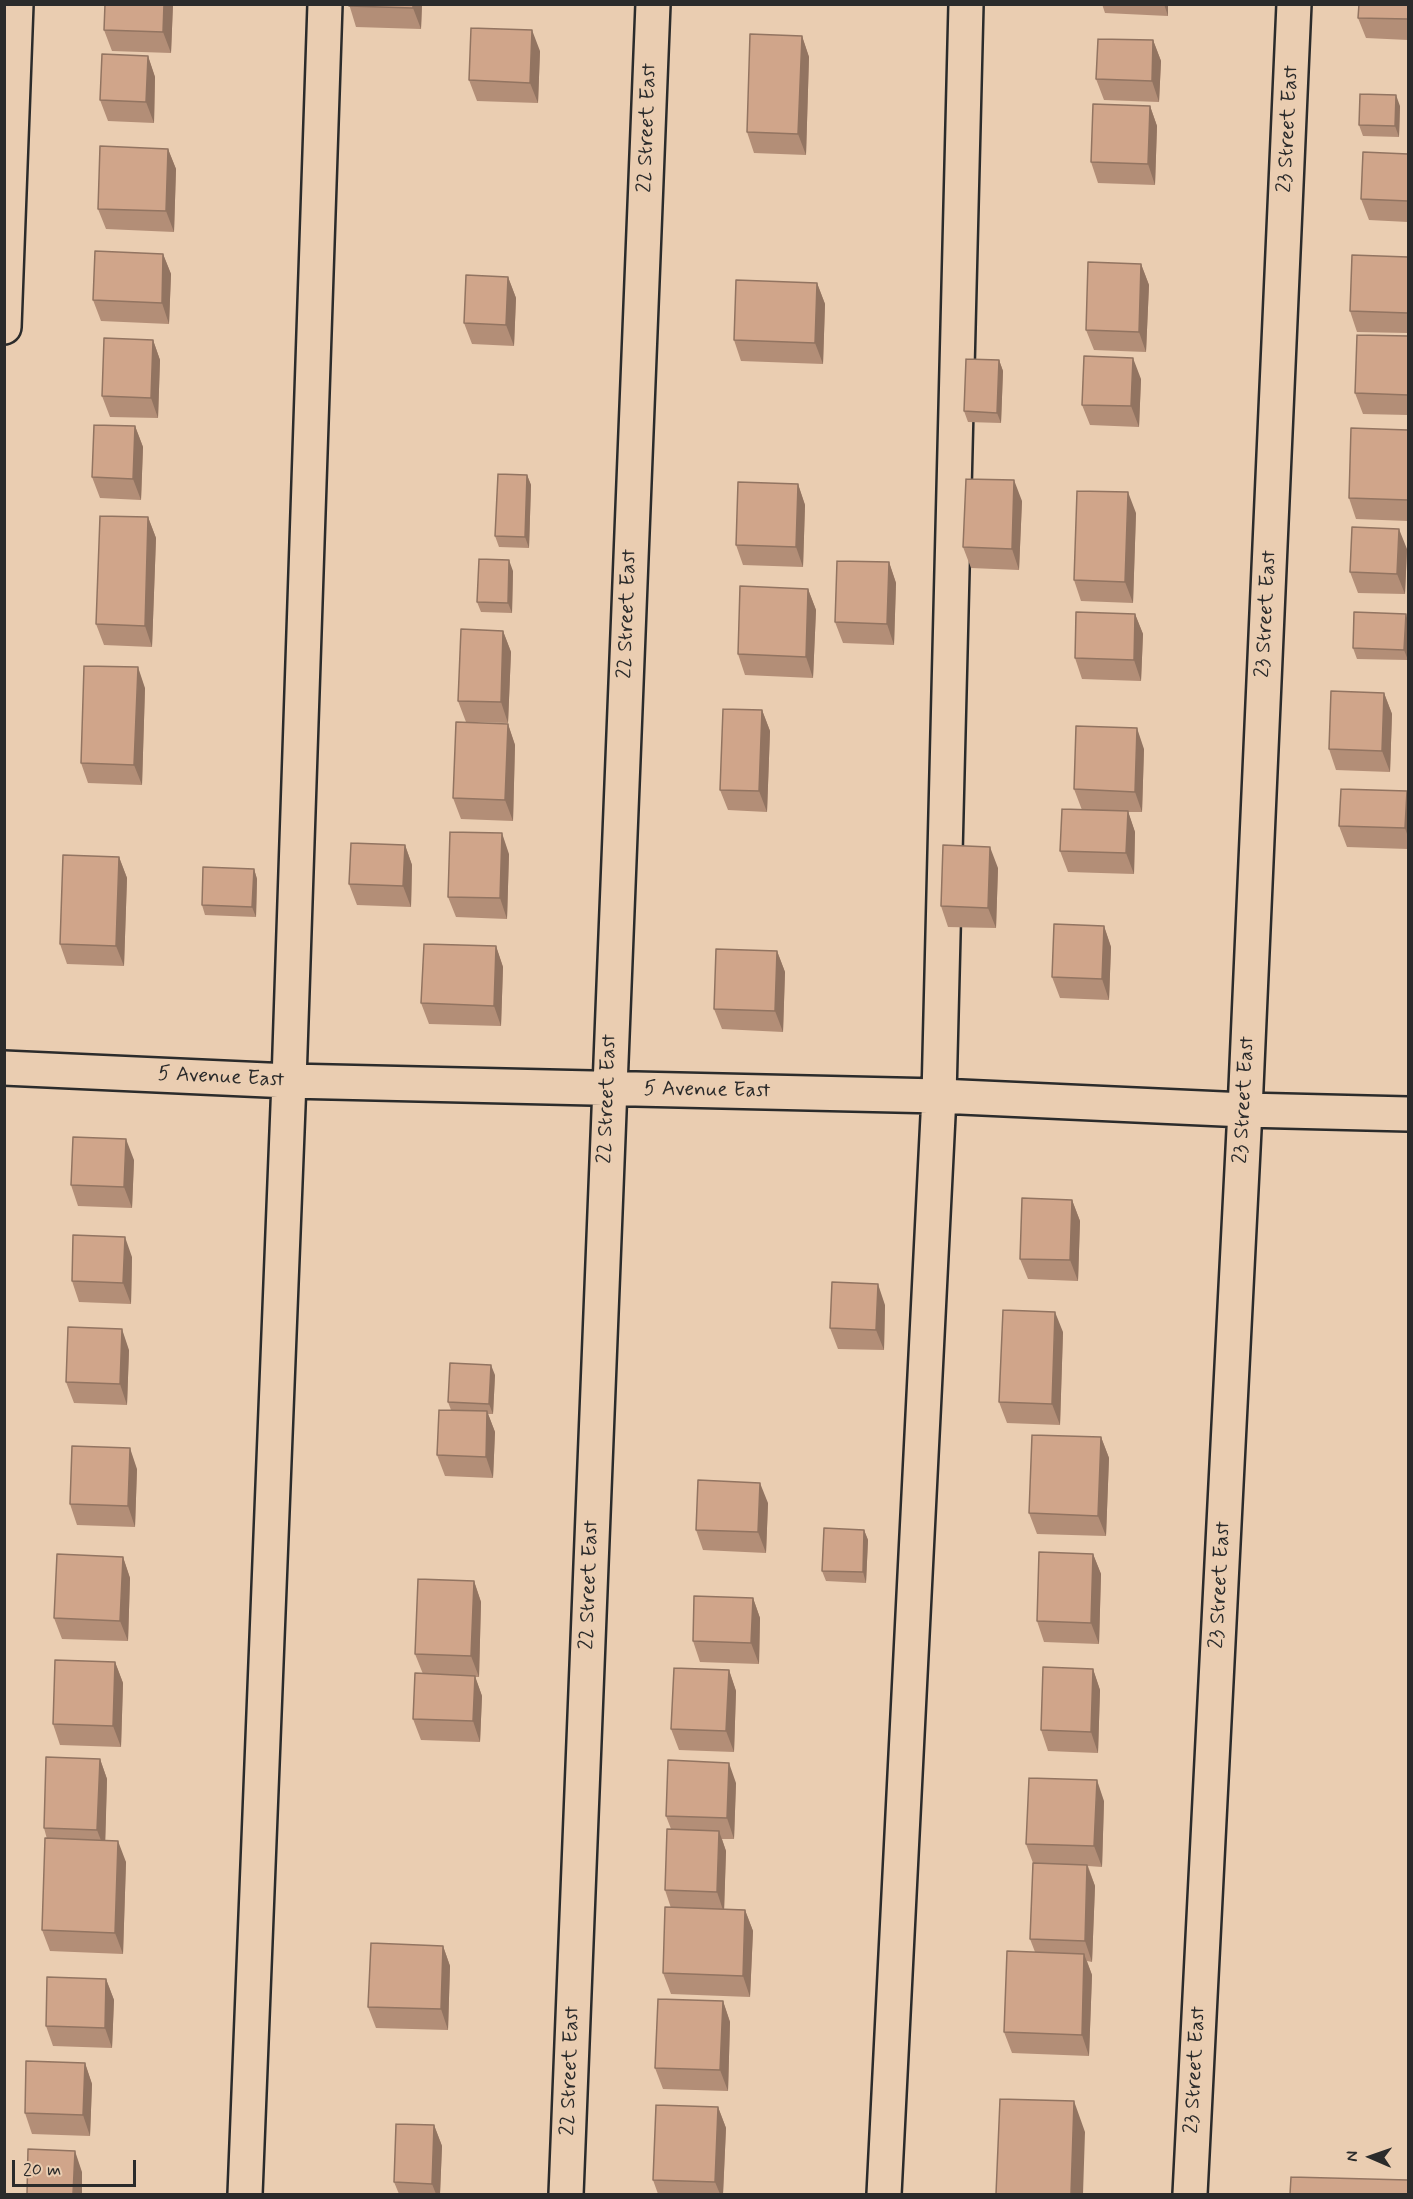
<!DOCTYPE html>
<style>
body{margin:0}
#map{position:relative;width:1413px;height:2199px;overflow:hidden;background:#eacdb1;font-family:Mynerve,sans-serif}
canvas{display:block}
.frame{position:absolute;inset:0;border:6px solid #2b2b2b;pointer-events:none}
.north{position:absolute;left:1341px;top:2127px;width:60px;height:60px;-webkit-text-stroke:4px #eacdb1;paint-order:stroke;rotate:272deg;font-size:16px;font-weight:700;line-height:24px;text-align:center;color:#2b2b2b}
.north::after{content:'';display:block;margin:auto;width:21px;height:27px;background:#2b2b2b;clip-path:polygon(50% 0,100% 100%,50% 72%,0 100%)}
.scale{position:absolute;left:12px;top:2160px;width:124px;height:27px;box-sizing:border-box;border:3px solid #2b2b2b;border-top:0;padding-left:8px;font-size:18px;line-height:21px;white-space:nowrap;color:#2b2b2b;-webkit-text-stroke:4px #eacdb1;paint-order:stroke}
</style>
<div id="map">
<canvas width="1413" height="2199"></canvas>
<div class="frame"></div>
<div class="north">N</div>
<div class="scale">20 m</div>
</div>
<script>
const c = document.querySelector('canvas').getContext('2d');
c.lineJoin = 'round';
function poly(rows) {
  const path = new Path2D();
  for (const r of rows) {
    path.moveTo(r[0], r[1]);
    for (let i = 2; i < r.length; i += 2) path.lineTo(r[i], r[i + 1]);
  }
  return path;
}
function strokePath(path, color, width, dash) {
  c.strokeStyle = color;
  c.lineWidth = width;
  c.lineCap = dash ? 'butt' : 'round';
  c.setLineDash(dash || []);
  c.stroke(path);
}
function fillPath(path, color) {
  c.fillStyle = color;
  c.fill(path, 'evenodd');
}
function drawText(font, color, halo, rows, align = 'center') {
  c.font = font + ' Mynerve,sans-serif';
  c.lineWidth = 5;
  c.setLineDash([]);
  c.textBaseline = 'middle';
  c.strokeStyle = halo;
  c.fillStyle = color;
  for (const [text, x, y, turn = 0] of rows) {
    c.save();
    c.translate(x, y);
    c.rotate((+turn || 0) * Math.PI / 180);
    c.textAlign = isNaN(turn) ? turn : align;
    if (halo) c.strokeText(text, 0, 0);
    c.fillText(text, 0, 0);
    c.restore();
  }
}
const minor = poly([
 [4,327,16,4],
 [4,1068,289,1081,939,1096,1245,1110,1408,1114],
 [245,2194,289,1081,325,4],
 [566,2194,653,4],
 [884,2194,939,1096,966,4],
 [1190,2194,1245,1110,1294,4]
]);
const wall = poly([
 [105,4,173,4,171,53,112,51,104,30],
 [349,4,422,4,421,29,356,27],
 [1102,4,1168,4,1168,16,1105,13],
 [1408,4,1408,40,1366,38,1358,18],
 [802,36,809,57,806,155,754,153,747,132],
 [1153,40,1161,61,1159,102,1104,100,1096,79],
 [540,51,538,103,477,101,469,80],
 [148,56,155,77,154,123,108,121,100,100],
 [1150,106,1157,126,1155,185,1098,183,1091,162],
 [1400,106,1399,137,1363,136,1359,125],
 [168,149,176,169,174,232,106,229,98,209],
 [1408,154,1408,222,1369,220,1361,199],
 [163,254,171,274,169,324,101,321,93,300],
 [1408,257,1408,333,1357,332,1350,311],
 [1141,264,1149,285,1146,352,1094,350,1086,330],
 [508,277,516,298,514,346,472,344,464,323],
 [817,283,825,304,823,364,741,361,734,340],
 [1408,336,1408,415,1363,414,1355,393],
 [153,340,160,360,158,418,110,417,102,396],
 [999,360,1003,371,1001,423,968,422,964,411],
 [1141,379,1139,427,1090,425,1082,405],
 [135,426,143,447,141,500,100,498,92,477],
 [1408,430,1408,521,1356,519,1349,498],
 [527,475,531,485,529,548,499,547,495,536],
 [798,484,805,505,803,567,743,565,736,545],
 [1022,501,1019,570,971,568,963,547],
 [1136,513,1133,603,1081,601,1074,580],
 [148,517,156,538,152,647,104,645,96,624],
 [1407,549,1405,594,1358,593,1350,572],
 [889,562,896,583,894,645,843,643,835,622],
 [513,571,512,613,481,612,477,602],
 [808,589,816,610,813,678,745,675,738,654],
 [1135,614,1143,634,1141,681,1082,679,1075,658],
 [1406,614,1408,660,1357,659,1353,648],
 [503,631,511,652,508,723,466,722,458,701],
 [145,688,142,785,88,783,81,763],
 [1384,693,1392,714,1390,772,1336,770,1329,749],
 [762,710,770,731,767,812,728,810,720,790],
 [508,724,515,745,513,821,461,819,453,798],
 [1144,749,1142,812,1128,812,1135,832,1134,874,1068,872,1060,851,1082,810,1074,789],
 [1407,791,1408,796,1408,849,1347,847,1339,826],
 [405,845,412,865,411,907,357,905,349,884],
 [509,854,507,919,456,917,448,897],
 [119,857,127,878,124,966,67,964,60,944],
 [998,868,996,928,948,927,941,906],
 [254,869,257,879,256,917,205,915,202,905],
 [1104,926,1111,947,1109,1000,1060,998,1052,977],
 [496,946,503,967,501,1026,429,1024,421,1003],
 [777,951,785,972,783,1032,722,1029,714,1009],
 [134,1160,132,1208,78,1206,71,1185],
 [1072,1200,1080,1221,1078,1281,1028,1279,1020,1259],
 [132,1257,131,1304,79,1302,72,1281],
 [885,1305,884,1350,838,1349,830,1328],
 [1063,1332,1060,1425,1007,1423,999,1402],
 [129,1350,127,1405,74,1403,66,1382],
 [495,1375,493,1414,488,1414,495,1432,493,1478,445,1476,437,1455,451,1410,448,1402],
 [1101,1437,1109,1458,1106,1536,1037,1534,1029,1513],
 [137,1469,135,1527,77,1525,70,1504],
 [768,1503,766,1553,703,1550,696,1530],
 [864,1530,868,1540,866,1583,826,1581,822,1571],
 [1093,1554,1101,1574,1099,1644,1044,1642,1037,1621],
 [123,1557,130,1578,128,1641,62,1639,54,1618],
 [474,1581,481,1602,479,1677,475,1677,482,1696,480,1742,421,1740,413,1719,423,1674,415,1654],
 [753,1598,760,1618,759,1664,700,1662,693,1641],
 [115,1662,123,1683,121,1747,60,1745,53,1724],
 [1093,1669,1100,1690,1098,1753,1048,1751,1041,1730],
 [729,1670,736,1691,734,1752,679,1750,671,1729],
 [100,1759,107,1779,105,1841,126,1862,123,1954,50,1951,42,1930,47,1839,44,1828],
 [736,1783,734,1839,722,1839,726,1851,724,1909,745,1910,753,1931,750,1997,671,1994,663,1973,671,1908,665,1890,671,1829,666,1816],
 [1104,1801,1102,1867,1088,1866,1095,1886,1092,1962,1087,1961,1092,1975,1089,2056,1012,2053,1004,2032,1035,1952,1030,1939,1033,1863,1026,1844],
 [443,1946,450,1966,448,2030,376,2028,368,2007],
 [106,1979,114,2000,112,2048,53,2046,46,2026],
 [723,2001,730,2022,728,2091,663,2089,655,2068],
 [85,2063,92,2084,90,2136,32,2134,25,2113],
 [718,2107,726,2128,723,2194,658,2194,653,2180],
 [434,2125,442,2146,440,2194,399,2194,394,2182]
]);
const shadedWall = poly([
 [164,4,173,4,171,53,163,32],
 [413,4,422,4,421,29,413,8],
 [1164,4,1168,4,1168,16],
 [532,30,540,51,538,103,530,83],
 [802,36,809,57,806,155,798,134],
 [1153,40,1161,61,1159,102,1152,81],
 [148,56,155,77,154,123,146,102],
 [1396,95,1400,106,1399,137,1395,126],
 [1150,106,1157,126,1155,185,1148,164],
 [168,149,176,169,174,232,166,211],
 [163,254,171,274,169,324,162,303],
 [1141,264,1149,285,1146,352,1139,332],
 [508,277,516,298,514,346,506,325],
 [817,283,825,304,823,364,815,343],
 [153,340,160,360,158,418,151,398],
 [1133,358,1141,379,1139,427,1131,406],
 [999,360,1003,371,1001,423,997,413],
 [135,426,143,447,141,500,133,479],
 [527,475,531,485,529,548,525,537],
 [1014,480,1022,501,1019,570,1012,549],
 [798,484,805,505,803,567,796,547],
 [1128,492,1136,513,1133,603,1125,582],
 [148,517,156,538,152,647,145,626],
 [1399,529,1407,549,1405,594,1397,574],
 [509,560,513,571,512,613,508,603],
 [889,562,896,583,894,645,887,624],
 [808,589,816,610,813,678,806,657],
 [1135,614,1143,634,1141,681,1134,660],
 [1406,614,1408,622,1408,660,1404,650],
 [503,631,511,652,508,723,501,702],
 [138,667,145,688,142,785,134,765],
 [1384,693,1392,714,1390,772,1382,751],
 [762,710,770,731,767,812,759,791],
 [508,724,515,745,513,821,505,800],
 [1137,728,1144,749,1142,812,1135,792],
 [1407,791,1408,796,1408,837,1405,828],
 [1128,811,1135,832,1134,874,1126,853],
 [502,833,509,854,507,919,500,898],
 [405,845,412,865,411,907,403,886],
 [990,847,998,868,996,928,988,908],
 [119,857,127,878,124,966,116,946],
 [254,869,257,879,256,917,252,907],
 [1104,926,1111,947,1109,1000,1102,979],
 [496,946,503,967,501,1026,494,1006],
 [777,951,785,972,783,1032,775,1011],
 [126,1139,134,1160,132,1208,124,1187],
 [1072,1200,1080,1221,1078,1281,1070,1260],
 [125,1237,132,1257,131,1304,123,1283],
 [878,1284,885,1305,884,1350,876,1330],
 [1055,1312,1063,1332,1060,1425,1052,1404],
 [122,1329,129,1350,127,1405,120,1384],
 [491,1365,495,1375,493,1414,489,1404],
 [487,1411,495,1432,493,1478,486,1457],
 [1101,1437,1109,1458,1106,1536,1098,1516],
 [130,1448,137,1469,135,1527,128,1506],
 [760,1483,768,1503,766,1553,758,1532],
 [864,1530,868,1540,866,1583,863,1572],
 [1093,1554,1101,1574,1099,1644,1091,1623],
 [123,1557,130,1578,128,1641,120,1621],
 [474,1581,481,1602,479,1677,471,1656],
 [753,1598,760,1618,759,1664,751,1643],
 [115,1662,123,1683,121,1747,113,1726],
 [1093,1669,1100,1690,1098,1753,1091,1732],
 [729,1670,736,1691,734,1752,726,1731],
 [475,1676,482,1696,480,1742,473,1721],
 [100,1759,107,1779,105,1851,97,1830],
 [729,1763,736,1783,734,1839,727,1818],
 [1097,1780,1104,1801,1102,1867,1094,1846],
 [719,1831,726,1851,724,1913,717,1892],
 [118,1841,126,1862,123,1954,115,1933],
 [1087,1865,1095,1886,1092,1962,1085,1941],
 [745,1910,753,1931,750,1997,743,1976],
 [443,1946,450,1966,448,2030,441,2009],
 [1084,1954,1092,1975,1089,2056,1082,2035],
 [106,1979,114,2000,112,2048,105,2028],
 [723,2001,730,2022,728,2091,720,2070],
 [85,2063,92,2084,90,2136,83,2115],
 [1074,2101,1085,2132,1083,2194,1071,2194],
 [718,2107,726,2128,723,2194,720,2194,715,2182],
 [434,2125,442,2146,440,2194,436,2194,432,2184],
 [75,2151,82,2172,82,2194,73,2194]
]);
const building = poly([
 [105,4,164,4,163,32,104,30,105,4],
 [349,4,413,4,413,8,349,6,349,4],
 [1359,4,1408,4,1408,19,1358,18,1359,4],
 [471,28,532,30,530,83,469,80,471,28],
 [750,34,802,36,798,134,747,132,750,34],
 [1098,39,1153,40,1152,81,1096,79,1098,39],
 [102,54,148,56,146,102,100,100,102,54],
 [1360,94,1396,95,1395,126,1359,125,1360,94],
 [1093,104,1150,106,1148,164,1091,162,1093,104],
 [100,146,168,149,166,211,98,209,100,146],
 [1363,152,1408,154,1408,201,1361,199,1363,152],
 [95,251,163,254,162,303,93,300,95,251],
 [1352,255,1408,257,1408,313,1350,311,1352,255],
 [1088,262,1141,264,1139,332,1086,330,1088,262],
 [466,275,508,277,506,325,464,323,466,275],
 [736,280,817,283,815,343,734,340,736,280],
 [1357,335,1408,336,1408,395,1355,393,1357,335],
 [104,338,153,340,151,398,102,396,104,338],
 [1084,356,1133,358,1131,406,1082,405,1084,356],
 [966,359,999,360,997,413,964,411,966,359],
 [94,425,135,426,133,479,92,477,94,425],
 [1351,428,1408,430,1408,500,1349,498,1351,428],
 [498,474,527,475,525,537,495,536,498,474],
 [966,479,1014,480,1012,549,963,547,966,479],
 [738,482,798,484,796,547,736,545,738,482],
 [1077,491,1128,492,1125,582,1074,580,1077,491],
 [100,516,148,517,145,626,96,624,100,516],
 [1352,527,1399,529,1397,574,1350,572,1352,527],
 [479,559,509,560,508,603,477,602,479,559],
 [837,561,889,562,887,624,835,622,837,561],
 [740,586,808,589,806,657,738,654,740,586],
 [1076,612,1135,614,1134,660,1075,658,1076,612],
 [1354,612,1406,614,1404,650,1353,648,1354,612],
 [461,629,503,631,501,702,458,701,461,629],
 [84,666,138,667,134,765,81,763,84,666],
 [1331,691,1384,693,1382,751,1329,749,1331,691],
 [723,709,762,710,759,791,720,790,723,709],
 [456,722,508,724,505,800,453,798,456,722],
 [1076,726,1137,728,1135,792,1074,789,1076,726],
 [1341,789,1407,791,1405,828,1339,826,1341,789],
 [1062,809,1128,811,1126,853,1060,851,1062,809],
 [450,832,502,833,500,898,448,897,450,832],
 [351,843,405,845,403,886,349,884,351,843],
 [943,845,990,847,988,908,941,906,943,845],
 [63,855,119,857,116,946,60,944,63,855],
 [203,867,254,869,252,907,202,905,203,867],
 [1054,924,1104,926,1102,979,1052,977,1054,924],
 [424,944,496,946,494,1006,421,1003,424,944],
 [716,949,777,951,775,1011,714,1009,716,949],
 [73,1137,126,1139,124,1187,71,1185,73,1137],
 [1022,1198,1072,1200,1070,1260,1020,1259,1022,1198],
 [73,1235,125,1237,123,1283,72,1281,73,1235],
 [832,1282,878,1284,876,1330,830,1328,832,1282],
 [1003,1310,1055,1312,1052,1404,999,1402,1003,1310],
 [68,1327,122,1329,120,1384,66,1382,68,1327],
 [450,1363,491,1365,489,1404,448,1402,450,1363],
 [439,1410,487,1411,486,1457,437,1455,439,1410],
 [1032,1435,1101,1437,1098,1516,1029,1513,1032,1435],
 [72,1446,130,1448,128,1506,70,1504,72,1446],
 [698,1480,760,1483,758,1532,696,1530,698,1480],
 [824,1528,864,1530,863,1572,822,1571,824,1528],
 [1039,1552,1093,1554,1091,1623,1037,1621,1039,1552],
 [57,1554,123,1557,120,1621,54,1618,57,1554],
 [418,1579,474,1581,471,1656,415,1654,418,1579],
 [694,1596,753,1598,751,1643,693,1641,694,1596],
 [55,1660,115,1662,113,1726,53,1724,55,1660],
 [1043,1667,1093,1669,1091,1732,1041,1730,1043,1667],
 [674,1668,729,1670,726,1731,671,1729,674,1668],
 [415,1673,475,1676,473,1721,413,1719,415,1673],
 [46,1757,100,1759,97,1830,44,1828,46,1757],
 [668,1760,729,1763,727,1818,666,1816,668,1760],
 [1029,1778,1097,1780,1094,1846,1026,1844,1029,1778],
 [667,1829,719,1831,717,1892,665,1890,667,1829],
 [45,1838,118,1841,115,1933,42,1930,45,1838],
 [1033,1863,1087,1865,1085,1941,1030,1939,1033,1863],
 [665,1907,745,1910,743,1976,663,1973,665,1907],
 [371,1943,443,1946,441,2009,368,2007,371,1943],
 [1007,1951,1084,1954,1082,2035,1004,2032,1007,1951],
 [47,1977,106,1979,105,2028,46,2026,47,1977],
 [658,1999,723,2001,720,2070,655,2068,658,1999],
 [26,2061,85,2063,83,2115,25,2113,26,2061],
 [1000,2099,1074,2101,1071,2194,996,2194,1000,2099],
 [656,2105,718,2107,715,2182,653,2180,656,2105],
 [396,2124,434,2125,432,2184,394,2182,396,2124],
 [28,2149,75,2151,73,2194,27,2194,28,2149],
 [1291,2177,1408,2180,1408,2194,1290,2194,1291,2177]
]);
const streetNames = [
 ["22 Street East",648,128,-88],
 ["23 Street East",1289,129,-87],
 ["22 Street East",628,614,-88],
 ["23 Street East",1267,614,-87],
 ["5 Avenue East",221,1078,3],
 ["5 Avenue East",707,1091,1],
 ["22 Street East",608,1099,-88],
 ["23 Street East",1245,1100,-87],
 ["22 Street East",590,1585,-88],
 ["23 Street East",1221,1585,-87],
 ["23 Street East",1196,2070,-87],
 ["22 Street East",571,2071,-88]
];
strokePath(minor, '#2b2b2b', 38);
strokePath(minor, '#eacdb1', 33);
fillPath(wall, '#b38e77');
fillPath(shadedWall, '#927461');
fillPath(building, '#d0a58a');
strokePath(building, '#927461', 1.5);
drawText('21px', '#2b2b2b', '#eacdb1', streetNames);
</script>
